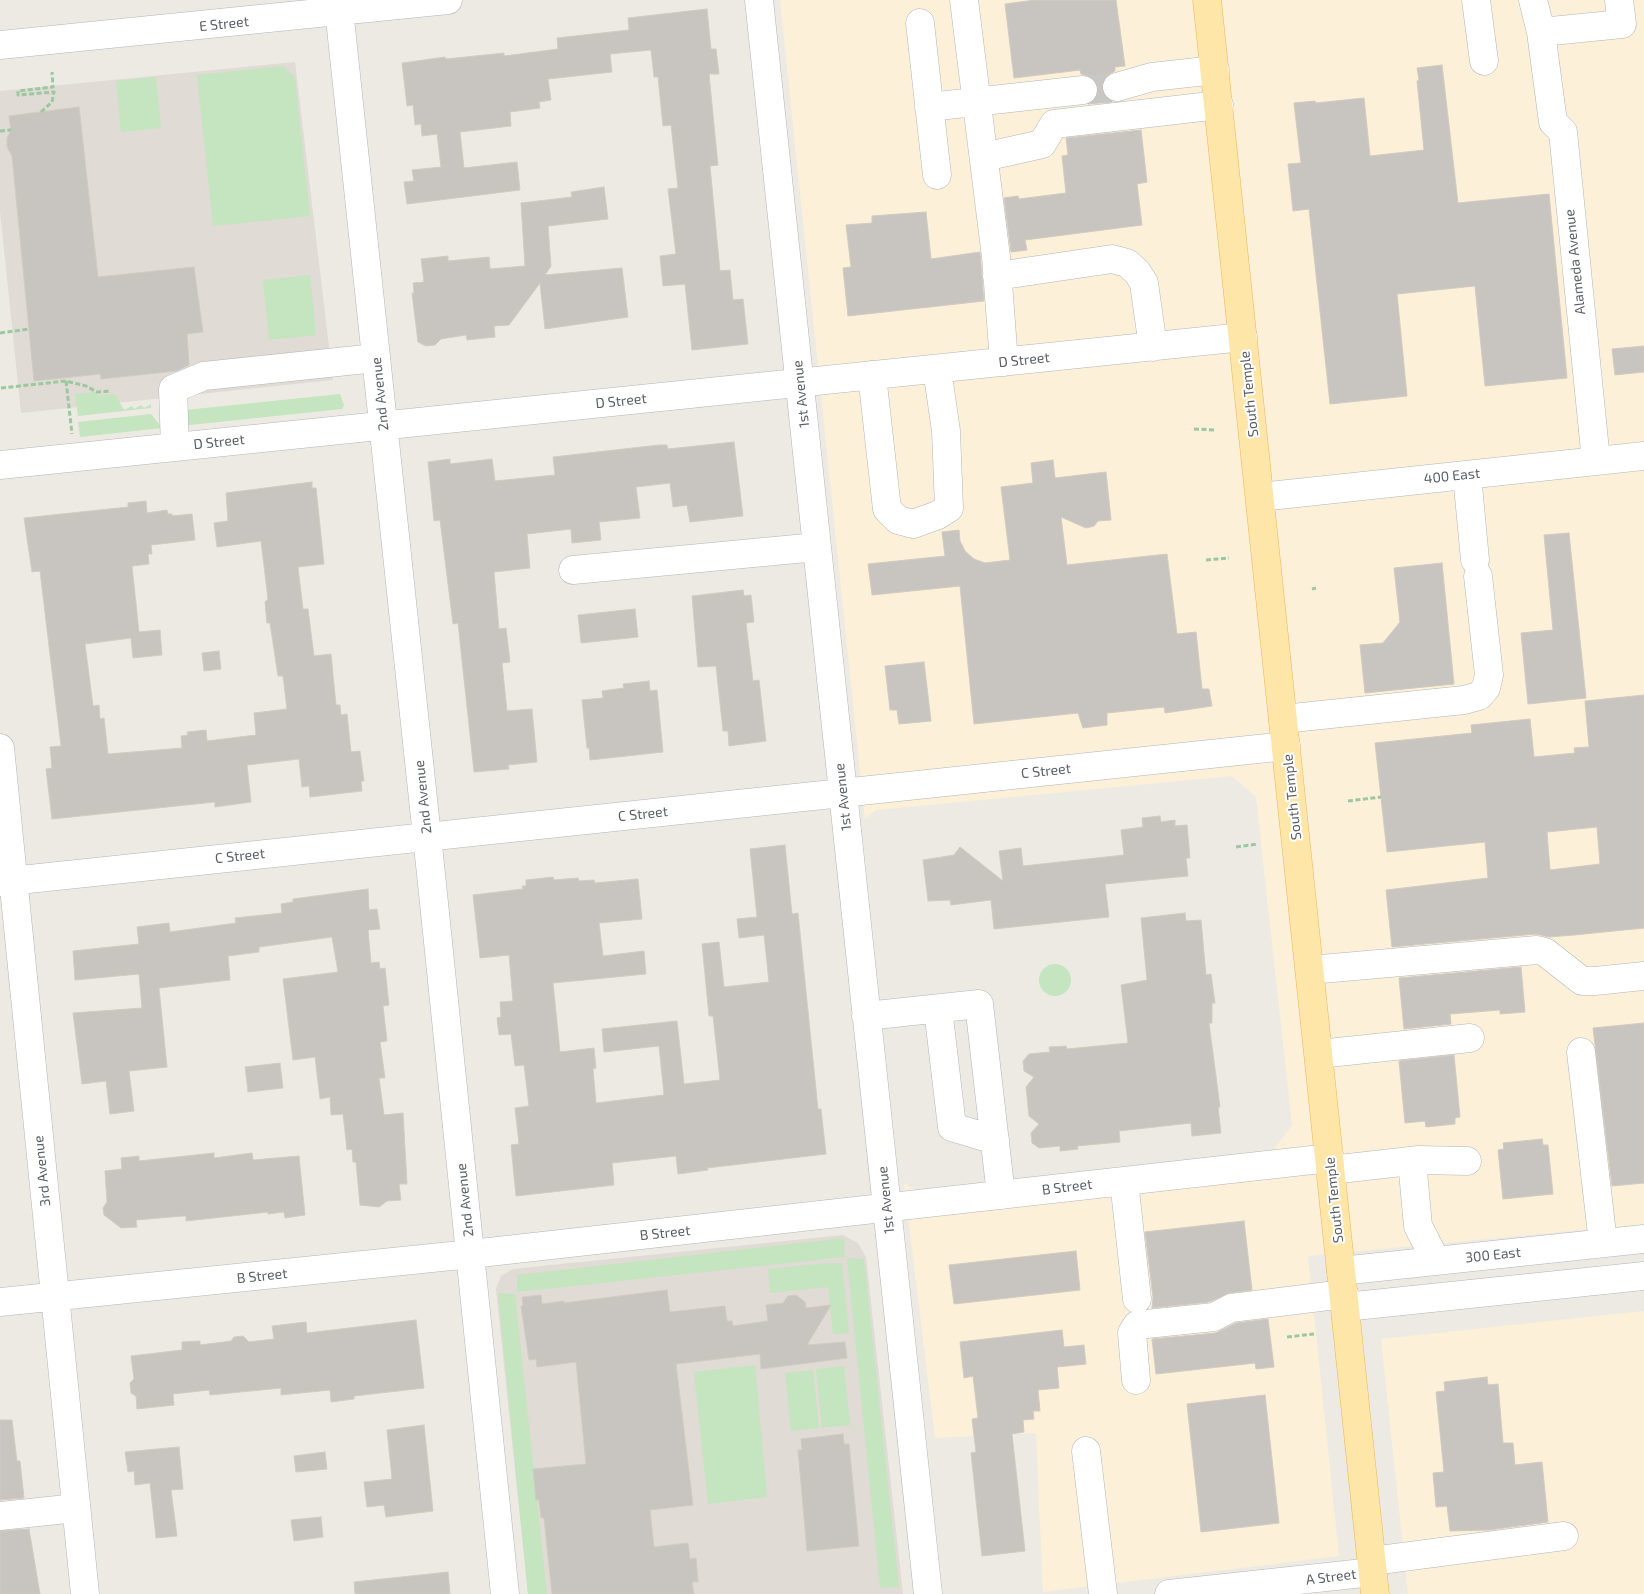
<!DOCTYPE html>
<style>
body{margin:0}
canvas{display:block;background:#edeae3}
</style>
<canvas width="1644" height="1594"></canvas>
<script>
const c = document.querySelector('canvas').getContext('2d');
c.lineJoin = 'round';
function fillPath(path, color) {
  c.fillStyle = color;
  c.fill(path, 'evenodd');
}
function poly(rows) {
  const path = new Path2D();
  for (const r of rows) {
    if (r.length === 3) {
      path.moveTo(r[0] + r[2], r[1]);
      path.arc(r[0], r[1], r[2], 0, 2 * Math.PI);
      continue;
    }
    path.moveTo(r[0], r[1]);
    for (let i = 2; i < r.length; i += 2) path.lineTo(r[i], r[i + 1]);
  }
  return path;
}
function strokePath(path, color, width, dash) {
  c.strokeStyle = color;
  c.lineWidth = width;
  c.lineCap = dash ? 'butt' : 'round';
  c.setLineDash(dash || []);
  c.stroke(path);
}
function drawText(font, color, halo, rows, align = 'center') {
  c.font = font + ' "Exo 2",sans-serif';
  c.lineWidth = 4;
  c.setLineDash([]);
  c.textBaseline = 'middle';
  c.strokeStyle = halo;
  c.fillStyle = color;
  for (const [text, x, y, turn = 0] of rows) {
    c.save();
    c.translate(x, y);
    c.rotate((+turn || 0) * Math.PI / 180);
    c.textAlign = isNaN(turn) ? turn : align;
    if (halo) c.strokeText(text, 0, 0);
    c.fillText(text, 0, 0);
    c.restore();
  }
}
const commercial = poly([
 [780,0,1644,0,1644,1224,1308,1256,1339,1556,1043,1592,1036,1433,935,1438,904,1183,915,1190,1273,1151,1292,1125,1256,797,1232,776,876,810,865,819],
 [1644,1311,1644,1594,1408,1594,1381,1339]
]);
const education = poly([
 [295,62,333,380,21,413,0,211,0,91],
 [843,1235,858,1243,866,1257,903,1594,528,1594,496,1289,501,1276,513,1269]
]);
const green = poly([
 [283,66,295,77,310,216,213,226,197,75],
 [156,77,161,128,121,132,116,81],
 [310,275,316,335,269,340,263,280],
 [94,392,99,396,115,394,124,410,132,406,134,409,141,405,144,408,151,404,151,408,78,416,75,394],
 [340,394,344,405,342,409,190,425,188,425,185,410],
 [151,414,162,428,80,437,78,422],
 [1055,980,16],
 [844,1238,845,1257,517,1292,517,1275],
 [847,1258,864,1259,899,1587,880,1588],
 [827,1263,842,1263,849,1333,833,1334,828,1287,770,1293,768,1269],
 [498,1293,515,1294,547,1594,528,1594],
 [755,1365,767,1497,708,1504,694,1372],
 [844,1366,850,1425,822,1428,816,1369],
 [813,1370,819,1428,791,1431,785,1373]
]);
const building = poly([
 [1035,0,1116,0,1125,66,1115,67,1115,71,1106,76,1102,83,1102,92,1112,102,1088,104,1097,97,1098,88,1095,80,1089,76,1081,74,1080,70,1014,78,1005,4,1035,0],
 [707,9,711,49,716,49,719,74,709,74,718,165,710,166,720,271,730,270,733,300,743,299,748,344,692,350,685,284,663,286,660,256,676,254,668,189,678,188,671,125,663,126,658,77,654,77,651,50,610,54,612,72,548,79,551,100,539,102,540,108,510,112,511,126,460,132,464,168,517,162,520,190,407,204,404,182,414,181,412,170,441,167,437,134,422,136,421,124,415,125,413,105,407,106,402,63,445,57,446,59,504,53,504,56,558,49,557,38,629,30,628,18,707,9],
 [1442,65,1458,203,1549,194,1567,378,1485,386,1475,286,1397,294,1407,396,1330,404,1309,209,1293,211,1288,164,1301,163,1294,103,1315,101,1316,103,1364,98,1370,156,1424,150,1417,81,1419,80,1417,68,1442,65],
 [79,107,98,277,194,267,203,332,187,334,189,365,176,371,101,379,100,374,34,381,12,156,7,147,7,138,11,131,9,116,79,107],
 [1141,130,1147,182,1137,184,1142,225,1025,240,1027,250,1011,252,1004,198,1018,196,1019,199,1066,193,1062,156,1068,155,1066,138,1141,130],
 [604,187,608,219,548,226,551,266,545,275,622,268,628,317,545,329,540,283,509,325,494,326,495,337,467,340,466,335,441,339,435,345,426,346,418,342,412,293,414,293,413,283,424,282,421,259,448,256,448,261,489,257,490,269,525,266,521,203,572,197,571,192,604,187],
 [926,212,931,259,980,252,984,301,848,316,843,268,851,267,846,225,872,223,872,216,926,212],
 [1644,346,1644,372,1615,375,1612,349,1644,346],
 [734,442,743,516,690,522,687,505,673,507,670,483,636,487,640,518,599,522,601,540,572,543,571,529,527,534,530,568,494,572,499,629,506,628,510,662,502,663,507,711,532,709,537,762,508,765,509,769,474,772,458,623,453,624,440,520,434,521,428,462,450,459,450,464,492,459,495,481,555,475,553,457,659,445,667,445,668,449,734,442],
 [1053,460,1055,478,1106,472,1111,520,1098,521,1094,526,1086,528,1061,517,1067,565,1167,554,1177,634,1196,632,1202,689,1209,689,1212,706,1165,713,1164,707,1107,713,1107,725,1083,728,1078,713,974,724,960,586,872,595,868,564,945,556,942,532,959,530,960,541,965,551,974,559,985,563,1010,560,1001,487,1033,483,1031,463,1053,460],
 [312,482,312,488,316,488,324,564,298,567,303,609,308,609,314,656,331,654,336,705,340,705,341,715,347,714,351,752,360,751,364,781,361,781,362,791,310,797,309,786,302,787,299,759,247,765,251,802,215,807,215,802,52,819,46,769,52,768,50,747,61,746,40,571,32,572,24,518,128,507,128,503,146,501,147,513,167,510,168,514,172,514,172,516,192,514,195,540,151,545,152,554,148,554,149,564,132,566,139,632,160,630,162,655,133,658,131,638,85,644,93,706,99,705,100,719,104,718,108,754,182,748,181,736,188,735,187,732,206,730,207,741,256,735,254,713,287,709,283,676,278,676,270,623,267,623,265,602,268,599,261,541,217,547,214,523,228,521,226,493,312,482],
 [1569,533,1586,698,1528,704,1521,633,1553,630,1544,535,1569,533],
 [1442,563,1454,684,1365,693,1360,645,1383,643,1400,622,1394,568,1442,563],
 [743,590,744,596,751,595,754,622,746,623,753,681,759,680,766,741,729,746,728,731,723,731,716,666,698,667,692,596,743,590],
 [635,609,638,637,581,643,578,615,635,609],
 [219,651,221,669,204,671,202,653,219,651],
 [924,662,931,721,899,724,897,710,890,710,885,666,924,662],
 [649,681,650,691,657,690,663,752,590,760,589,748,587,748,582,700,603,698,602,691,624,688,623,684,649,681],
 [1644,695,1644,928,1574,935,1549,937,1536,934,1392,947,1386,890,1488,878,1485,842,1387,852,1375,743,1472,733,1471,725,1530,719,1534,757,1575,753,1574,748,1589,747,1585,701,1644,695],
 [1597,827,1600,864,1550,870,1547,832,1597,827],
 [1160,816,1161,822,1175,820,1175,826,1187,825,1190,858,1186,858,1188,876,1105,884,1109,917,994,929,991,900,951,905,950,900,928,901,923,860,954,855,960,847,1003,881,999,851,1021,848,1023,866,1124,855,1121,830,1143,827,1142,818,1160,816],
 [785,845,792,914,798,913,818,1109,821,1109,826,1154,707,1168,708,1170,678,1174,676,1156,612,1163,614,1185,516,1196,511,1145,519,1144,515,1108,529,1106,524,1065,515,1066,511,1034,499,1035,497,1018,501,1017,500,1002,513,1001,509,955,480,958,473,895,523,889,522,886,526,886,526,880,553,877,554,880,578,878,579,881,594,880,595,883,638,879,642,919,599,923,603,956,644,951,646,974,553,983,560,1052,594,1048,596,1068,593,1069,596,1103,664,1095,659,1046,604,1052,602,1029,677,1021,684,1084,720,1080,713,1016,709,1016,702,944,719,942,724,987,769,982,764,935,739,938,737,919,757,917,750,849,785,845],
 [368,889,369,910,377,909,380,929,368,930,371,963,379,962,380,969,385,968,389,1005,383,1006,387,1041,380,1042,385,1078,379,1078,384,1115,403,1113,407,1184,399,1184,401,1200,387,1201,379,1207,360,1205,356,1162,353,1162,352,1149,347,1150,343,1114,331,1115,330,1097,320,1099,315,1057,293,1060,283,979,338,972,332,937,259,947,259,952,228,956,230,980,159,988,167,1067,129,1071,134,1111,110,1114,106,1081,82,1084,73,1013,142,1008,139,974,75,980,73,951,139,944,137,927,169,923,170,932,236,923,235,918,282,913,281,904,293,902,293,899,368,889],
 [1185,913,1186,921,1201,920,1206,975,1211,974,1215,1003,1212,1003,1212,1023,1209,1023,1220,1107,1218,1107,1221,1133,1192,1136,1191,1123,1119,1131,1120,1142,1077,1146,1078,1149,1060,1151,1060,1146,1039,1148,1032,1143,1031,1133,1039,1124,1029,1116,1026,1087,1034,1077,1024,1071,1023,1061,1029,1054,1050,1052,1049,1047,1066,1046,1067,1049,1128,1043,1121,985,1147,980,1141,918,1185,913],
 [1521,967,1525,1012,1500,1014,1500,1010,1450,1014,1451,1024,1404,1029,1399,978,1521,967],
 [1644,1023,1644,1183,1612,1186,1593,1028,1644,1023],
 [1454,1055,1460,1117,1455,1118,1455,1124,1426,1127,1425,1121,1405,1123,1399,1061,1454,1055],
 [280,1063,283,1088,248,1092,245,1067,280,1063],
 [1542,1139,1543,1145,1548,1145,1553,1194,1503,1199,1498,1150,1504,1149,1503,1143,1542,1139],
 [214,1153,214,1158,252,1153,253,1160,299,1156,305,1215,285,1218,284,1212,268,1214,268,1212,186,1221,186,1216,183,1216,136,1220,137,1227,121,1228,104,1215,103,1208,107,1202,105,1171,122,1169,121,1158,139,1156,139,1161,214,1153],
 [1244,1221,1252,1290,1229,1293,1209,1302,1152,1308,1153,1297,1145,1232,1244,1221],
 [1076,1251,1080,1290,954,1304,949,1265,1076,1251],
 [667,1290,670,1312,725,1306,727,1321,732,1321,733,1326,768,1321,766,1305,783,1303,788,1296,796,1295,805,1302,806,1308,831,1305,807,1345,845,1342,847,1358,761,1369,760,1354,676,1364,693,1505,650,1510,654,1547,688,1543,690,1559,696,1558,698,1582,692,1582,694,1594,552,1594,544,1518,541,1518,539,1500,536,1500,533,1469,586,1464,576,1362,537,1367,536,1359,529,1360,521,1306,523,1306,522,1297,541,1295,542,1304,564,1301,564,1303,667,1290],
 [1268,1319,1274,1367,1256,1369,1255,1363,1156,1374,1152,1339,1216,1333,1236,1323,1268,1319],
 [416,1320,424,1388,354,1396,354,1399,331,1402,330,1390,281,1395,281,1388,210,1395,209,1390,173,1394,174,1405,137,1409,136,1396,131,1393,130,1383,134,1379,131,1356,182,1350,182,1342,200,1341,200,1345,231,1341,234,1337,243,1336,249,1342,274,1339,272,1326,306,1322,307,1333,416,1320],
 [1062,1330,1064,1347,1084,1345,1086,1364,1057,1367,1059,1388,1038,1390,1040,1411,1033,1411,1034,1419,1023,1420,1024,1432,1012,1434,1025,1551,982,1556,971,1453,976,1452,972,1419,978,1418,973,1376,964,1378,960,1342,1062,1330],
 [1487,1377,1488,1385,1498,1384,1503,1443,1513,1443,1515,1465,1542,1462,1548,1522,1489,1530,1450,1531,1447,1506,1436,1507,1433,1473,1444,1472,1436,1392,1445,1391,1444,1382,1487,1377],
 [1265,1395,1279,1523,1201,1532,1187,1404,1265,1395],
 [0,1420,12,1420,17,1461,20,1461,24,1498,0,1500,0,1420],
 [424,1425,433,1511,386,1517,384,1505,367,1507,364,1482,392,1479,387,1430,424,1425],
 [843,1434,844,1444,849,1444,859,1546,807,1551,798,1450,802,1450,801,1439,843,1434],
 [179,1447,183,1489,171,1490,177,1536,156,1538,150,1483,135,1485,134,1471,128,1472,125,1452,179,1447],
 [325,1452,327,1469,296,1472,294,1456,325,1452],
 [321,1517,323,1537,294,1541,291,1520,321,1517],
 [29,1529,40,1594,0,1594,0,1531,29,1529],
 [448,1572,450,1594,355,1594,354,1582,448,1572]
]);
const minorTunnel = poly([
 [1083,90,1117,87]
]);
const path = poly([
 [41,112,52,102,54,92,18,95,18,91,53,87,52,72],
 [0,131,11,130],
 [0,333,29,329],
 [66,381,72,434],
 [1,388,66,381,86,386,97,392,111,391],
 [1194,429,1215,430],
 [1206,560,1229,558],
 [1312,589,1316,588],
 [1348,801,1381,797],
 [1236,847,1258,844],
 [1287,1337,1314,1334]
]);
const minor = poly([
 [338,0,431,874,505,1594],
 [759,0,928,1594],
 [964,0,996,257,1004,362],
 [1476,0,1484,61],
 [1533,0,1541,32,1553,122,1563,132,1596,461],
 [920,23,937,175],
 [1541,32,1622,24,1619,0],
 [0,45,448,0],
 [1117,87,1152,77,1215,70],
 [929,107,1083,90],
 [984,157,1042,144,1054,124,1219,105],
 [997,276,1112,259,1127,263,1137,272,1144,283,1153,347],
 [872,375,887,509,898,520,913,524,938,515,949,508,946,431,937,369],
 [175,447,173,389,204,376,376,358],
 [0,465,1243,337],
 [1467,475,1475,560],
 [1260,497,1644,456],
 [573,570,817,547],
 [1283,719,1464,700,1479,696,1486,688,1489,675,1478,576],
 [0,748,85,1594],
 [0,882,1286,746],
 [1310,970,1537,950,1545,952,1582,981,1595,981,1644,976],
 [938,1009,952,1127,995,1140],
 [866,1016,979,1004,1001,1195],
 [1581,1052,1603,1243],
 [1319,1054,1470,1038],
 [1412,1161,1418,1226,1436,1261],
 [1331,1170,1419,1160,1467,1161],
 [1124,1181,1137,1299],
 [1341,1271,1644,1239],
 [0,1302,471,1254,1330,1158],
 [1345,1307,1644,1276],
 [1136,1380,1132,1333,1137,1325,1214,1317,1231,1308,1344,1294],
 [1086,1451,1103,1594],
 [0,1516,76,1508],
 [1372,1561,1564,1536],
 [1169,1594,1373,1572]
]);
const major = poly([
 [1207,0,1375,1594]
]);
const streetNames = [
 ["E Street",224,24,-6],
 ["Alameda Avenue",1575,262,-96],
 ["D Street",1024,360,-6],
 ["2nd Avenue",380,394,-96],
 ["1st Avenue",801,394,-96],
 ["South Temple",1249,394,-96],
 ["D Street",621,401,-6],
 ["D Street",219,442,-6],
 ["400 East",1452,476,-6],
 ["C Street",1046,771,-6],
 ["2nd Avenue",423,797,-96],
 ["1st Avenue",843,797,-96],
 ["South Temple",1292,797,-96],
 ["C Street",643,814,-6],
 ["C Street",240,856,-6],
 ["3rd Avenue",42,1171,-96],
 ["B Street",1067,1187,-7],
 ["2nd Avenue",465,1200,-96],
 ["1st Avenue",886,1200,-96],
 ["South Temple",1334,1200,-96],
 ["B Street",665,1233,-6],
 ["300 East",1493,1255,-6],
 ["B Street",262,1276,-6],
 ["A Street",1331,1577,-7]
];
fillPath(commercial, '#fdf0d8');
fillPath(education, '#e0dbd4');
fillPath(green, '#c4e5bf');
fillPath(building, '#c8c5c0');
strokePath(building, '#d2cbc1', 1);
strokePath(minorTunnel, '#c8c7c3', 28, [28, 14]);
strokePath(minor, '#b0b4b8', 29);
strokePath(major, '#eeb45b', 29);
strokePath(path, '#9ac8a1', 3, [5, 2.5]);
strokePath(minor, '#fff', 28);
strokePath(major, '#fde6a8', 28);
drawText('14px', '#5b5f63', '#fff', streetNames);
</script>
